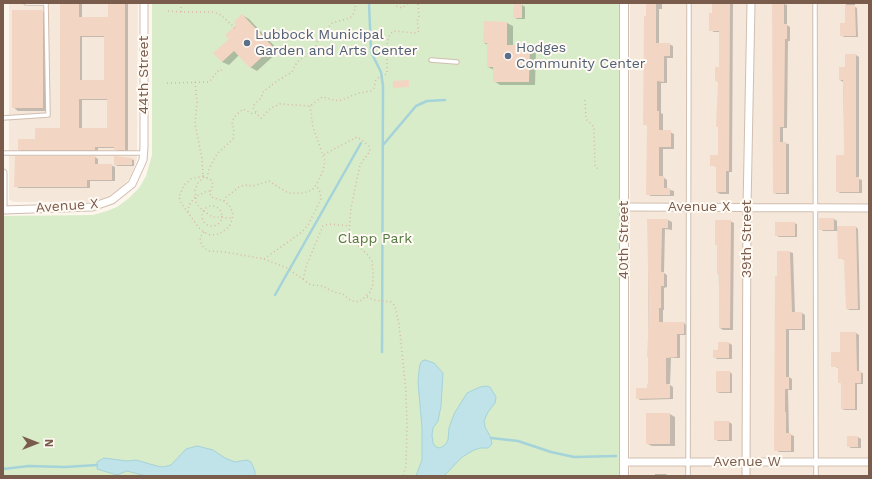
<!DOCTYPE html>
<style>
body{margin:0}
#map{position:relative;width:872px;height:479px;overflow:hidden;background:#fdf6ec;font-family:"Work Sans",sans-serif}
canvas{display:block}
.frame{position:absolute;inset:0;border:4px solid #7a5c4d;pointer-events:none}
.north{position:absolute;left:16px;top:423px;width:40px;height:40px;-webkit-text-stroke:3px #fffaf3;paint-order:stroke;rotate:90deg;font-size:11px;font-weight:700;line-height:16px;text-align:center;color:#7a5c4d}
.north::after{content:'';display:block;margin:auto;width:14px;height:18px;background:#7a5c4d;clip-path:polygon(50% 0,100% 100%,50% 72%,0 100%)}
</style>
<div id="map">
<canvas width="872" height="479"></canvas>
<div class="frame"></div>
<div class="north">N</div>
</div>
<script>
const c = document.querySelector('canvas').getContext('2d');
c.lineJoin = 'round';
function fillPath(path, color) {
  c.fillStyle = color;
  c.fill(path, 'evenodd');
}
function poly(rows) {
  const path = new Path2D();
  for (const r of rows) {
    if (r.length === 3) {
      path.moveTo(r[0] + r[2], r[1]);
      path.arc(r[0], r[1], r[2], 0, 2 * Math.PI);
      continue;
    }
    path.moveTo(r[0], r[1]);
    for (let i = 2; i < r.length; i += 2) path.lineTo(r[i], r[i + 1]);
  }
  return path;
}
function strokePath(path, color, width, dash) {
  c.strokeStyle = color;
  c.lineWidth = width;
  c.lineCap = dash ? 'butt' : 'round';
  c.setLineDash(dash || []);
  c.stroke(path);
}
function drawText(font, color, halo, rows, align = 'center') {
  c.font = font + ' "Work Sans",sans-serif';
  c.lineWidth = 4;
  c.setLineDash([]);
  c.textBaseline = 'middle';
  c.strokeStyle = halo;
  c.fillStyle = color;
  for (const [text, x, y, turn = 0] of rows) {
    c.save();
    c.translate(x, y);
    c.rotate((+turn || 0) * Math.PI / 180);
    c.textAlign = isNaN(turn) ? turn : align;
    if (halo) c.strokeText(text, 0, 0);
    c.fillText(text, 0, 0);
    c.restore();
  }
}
const residential = poly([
 [9,3,138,3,137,159,132,173,129,179,122,187,111,195,102,199,89,202,13,202,9,199],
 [630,3,869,3,869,476,630,476]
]);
const green = poly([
 [152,3,619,3,619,476,3,476,3,216,93,215,107,211,117,207,129,198,139,188,146,176,152,155]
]);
const water = poly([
 [425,360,434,363,443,373,441,406,438,421,433,428,432,435,433,443,436,447,440,448,445,445,448,440,449,428,454,414,467,393,480,387,486,386,490,387,496,397,495,403,488,412,484,421,485,427,491,438,492,444,488,448,480,448,474,450,462,457,444,476,416,476,422,460,422,428,418,382,419,371,420,364,422,361,425,360],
 [197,446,213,450,225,458,235,462,247,460,251,462,255,471,255,476,146,476,127,471,117,475,97,469,97,462,104,458,127,461,136,460,157,466,163,467,171,465,186,449,197,446]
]);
const shadow = poly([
 [61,3,82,3,82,18,109,18,109,3,128,3,128,151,118,151,115,148,98,148,98,151,21,151,19,149,36,140,61,129],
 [82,37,105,37,105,81,82,81],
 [82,100,108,100,108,129,82,129],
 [647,3,662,3,662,9,659,9,659,44,669,44,673,46,673,58,667,58,667,83,661,83,661,113,663,114,663,132,670,132,674,134,674,149,663,149,663,177,667,180,667,189,674,191,674,196,651,196,647,194,648,126,644,124],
 [713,3,733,3,732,172,729,172,729,194,720,194,717,192,717,167,711,165,719,156,718,82,716,80,720,68,720,32,714,32,710,30,713,14],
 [846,3,855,3,855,7,857,8,858,37,844,37,841,35,846,24],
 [773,4,784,4,787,5,787,25,790,27,790,41,788,41,787,128,783,128,783,143,789,144,789,194,777,194,774,193],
 [515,5,522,5,525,7,525,19,517,19,514,17],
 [42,11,48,15,48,111,18,111,13,107],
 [242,15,249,19,279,51,257,71,250,67,239,55,229,65,222,62,230,39],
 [507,23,513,26,513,46,529,46,536,50,535,85,500,85,494,81,494,70,488,67,488,45,484,43],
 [856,55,859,57,859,179,862,180,862,193,840,193,837,191,845,156,843,82,840,80,846,68],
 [95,157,98,159,98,165,111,165,115,167,115,181,90,181,90,188,19,188,15,186],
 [131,159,134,160,134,166,118,166,115,165],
 [834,219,837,221,837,227,856,227,858,229,860,310,850,310,847,309,845,260,839,258,838,231,823,231,820,229],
 [648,220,668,220,672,222,672,230,665,229,664,273,667,275,667,287,664,288,664,310,663,310,663,323,684,323,687,326,687,335,680,335,680,358,671,358,670,385,673,387,673,399,640,400,637,398,648,389,649,385],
 [730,221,734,223,733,330,723,330,720,328,718,245],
 [794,223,797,224,797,237,779,237,776,235],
 [790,252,793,253,795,313,802,313,805,315,805,330,789,330,789,377,792,379,792,390,788,390,789,434,794,436,794,452,779,452,776,450,778,277],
 [856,333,859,335,859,372,863,373,863,384,857,384,857,410,845,410,842,409,842,384,839,382,839,368,832,366],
 [719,343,729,343,732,345,732,359,717,359,714,357,719,351],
 [730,372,732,374,732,393,720,393,717,392],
 [648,414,670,414,675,417,675,446,652,446,648,444],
 [715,422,729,422,732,424,732,441,718,441,715,439],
 [858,437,861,439,861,448,851,448,848,446],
 [655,474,666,474,669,476,655,476]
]);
const stream = poly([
 [369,3,371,52,381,72,383,86,382,352],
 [383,145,416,106,427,101,445,100],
 [275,295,361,143],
 [491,438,518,441,551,452,574,457,616,456],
 [3,469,29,466,65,467,97,465]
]);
const building = poly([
 [60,3,79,3,79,17,108,17,108,3,125,3,125,150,114,150,114,147,95,147,95,150,18,150,18,139,35,139,35,129,36,128,60,128],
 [80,36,104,36,104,80,80,80],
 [79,99,107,99,107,128,79,128],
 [646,3,656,3,656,43,670,43,670,56,664,56,664,82,657,81,657,111,659,111,659,130,671,130,671,147,659,147,659,176,664,176,664,188,670,188,670,195,646,195,647,125,643,125,644,16,646,16],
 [712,3,730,3,729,171,726,171,726,192,716,192,716,166,710,166,710,155,718,155,718,127,716,127,718,81,715,81,715,67,719,67,719,31,709,31,709,13,712,13],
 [772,3,784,3,784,24,787,24,787,39,785,39,784,127,780,127,780,142,786,142,786,193,773,193],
 [514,4,522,4,522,18,513,18],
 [845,5,855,5,856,36,840,36,840,23,845,23],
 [12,10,43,10,43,108,12,108],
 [242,14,273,47,250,68,234,51,222,62,213,53,229,39,225,35,236,25,234,22],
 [484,21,507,22,507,45,530,45,529,82,493,82,493,67,487,67,487,43,483,43],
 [845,54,856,54,856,177,859,177,859,192,836,192,836,155,844,155,843,80,839,80,839,67,845,67],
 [409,80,409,87,393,88,393,81],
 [15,156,95,156,95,164,112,164,112,180,87,180,87,187,14,187],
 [114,156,132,158,132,165,114,165],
 [819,218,834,218,834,230,819,230],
 [647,219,668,219,668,228,662,228,661,272,664,272,664,286,661,286,661,308,659,308,659,322,684,322,684,334,677,334,677,357,666,358,666,384,670,384,670,398,636,399,636,388,647,388,647,384,648,384,648,357,647,357,649,316],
 [715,220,731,220,730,328,719,328,719,274,717,274,717,245,715,245],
 [775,222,795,222,795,236,775,236],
 [837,226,856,226,858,309,846,309,844,259,838,259],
 [777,251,790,251,792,312,802,312,802,329,786,329,786,377,789,377,789,389,785,389,785,412,786,412,786,433,791,433,791,451,774,451,775,276,777,276],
 [840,332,856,332,857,371,861,371,861,383,855,383,855,409,841,409,841,383,838,383,838,367,831,367,831,352,840,352],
 [718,342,729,342,729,358,713,358,713,350,718,350],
 [716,371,730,371,730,392,716,392],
 [646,413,670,413,670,444,646,444],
 [714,421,729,421,729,440,714,440],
 [847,436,858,436,858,447,847,447]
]);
const path = poly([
 [181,3,181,12,213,12,221,15,237,30],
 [394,3,396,6,402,8,408,3],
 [168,11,181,12],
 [195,82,197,102,195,124,202,158,203,176],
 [167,83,209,82,218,71,219,72,224,68],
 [585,100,586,119,594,127,595,166,598,169],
 [256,112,253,108,254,105,261,98,263,92,277,81,292,72,297,62,316,47,318,39,332,23,350,18,354,13,356,3],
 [203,176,211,180,213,184,210,193,211,197,224,201,229,205,233,213,232,220,229,227,219,234,210,235,204,232,199,228,181,203,179,197,184,185,191,179,203,176],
 [204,177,198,183,195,190,196,202,199,207,212,217,232,218],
 [207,178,209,169,217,154,233,139,234,129,232,124,234,117,243,109,253,114,256,113,261,118,271,108,280,104,310,106,322,97,339,101,359,93,371,91,374,88,376,79,387,74,387,44,390,34,394,31,416,33,419,31,417,21,419,17,418,3],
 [224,201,225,198,239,187,245,185,253,186,269,181,288,193,303,193,312,190,316,185,323,171,325,161,313,127,310,106],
 [212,216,10],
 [188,212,189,205,195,197,205,192,210,191],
 [204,232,200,237,201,243,204,248,209,251,225,252,264,259,302,232,308,225,321,199,320,192,316,185],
 [264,259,287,268,311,285,322,286,334,292,343,294,350,300,356,302,362,300,370,292,373,284,373,274,372,261,367,254,355,243,349,233,351,208,360,165,370,151,369,146,362,140,357,137,323,155],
 [303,279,307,264,323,226,329,224,350,226],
 [367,297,374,300,391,302,395,306,399,324,406,392,407,427,406,466,403,476]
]);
const service = poly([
 [815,3,816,476],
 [431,60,457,62],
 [3,118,48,115,46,3,26,3],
 [3,153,144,153],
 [688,476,689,3]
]);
const minor = poly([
 [3,173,3,210],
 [624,207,869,208],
 [3,210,92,207,112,200,132,184,143,160,144,147,144,3],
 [624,462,869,462],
 [746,476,747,208,751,3]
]);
const tertiary = poly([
 [624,3,624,476]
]);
const markers = [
 [247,43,4,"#5c6f8a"],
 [508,56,4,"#5c6f8a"]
];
const serviceNames = [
 ["Lubbock Municipal",255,35],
 ["Garden and Arts Center",255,51],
 ["Hodges",516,48],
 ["Community Center",516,64]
];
const streetNames = [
 ["44th Street",144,75,-90],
 ["Avenue X",67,206,-4],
 ["Avenue X",699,207],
 ["39th Street",747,239,-90],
 ["40th Street",624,240,-90],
 ["Avenue W",747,462]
];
const parkNames = [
 ["Clapp Park",375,239]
];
fillPath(residential, '#f5e8da');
fillPath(green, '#d8ecc9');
fillPath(water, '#bfe3e8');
strokePath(water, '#a5d3da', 1);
fillPath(shadow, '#0003');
strokePath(stream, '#a5d3da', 2.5);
fillPath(building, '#f3d5c3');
strokePath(service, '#d1beb0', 5.5);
strokePath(minor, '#d1beb0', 9);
strokePath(tertiary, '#d1beb0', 10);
strokePath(path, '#d9b8a5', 1.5, [1, 3]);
strokePath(service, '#fff', 3.5);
strokePath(minor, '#fff', 7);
strokePath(tertiary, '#fff', 8);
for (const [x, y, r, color] of markers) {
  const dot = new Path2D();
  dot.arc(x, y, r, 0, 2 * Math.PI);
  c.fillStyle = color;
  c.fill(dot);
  strokePath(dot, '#fffaf3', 1.5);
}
drawText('14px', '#4e5e75', '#fffaf3', serviceNames, 'left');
drawText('14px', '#7a5c4d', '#fffaf3', streetNames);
drawText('14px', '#537a41', '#fffaf3', parkNames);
</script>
